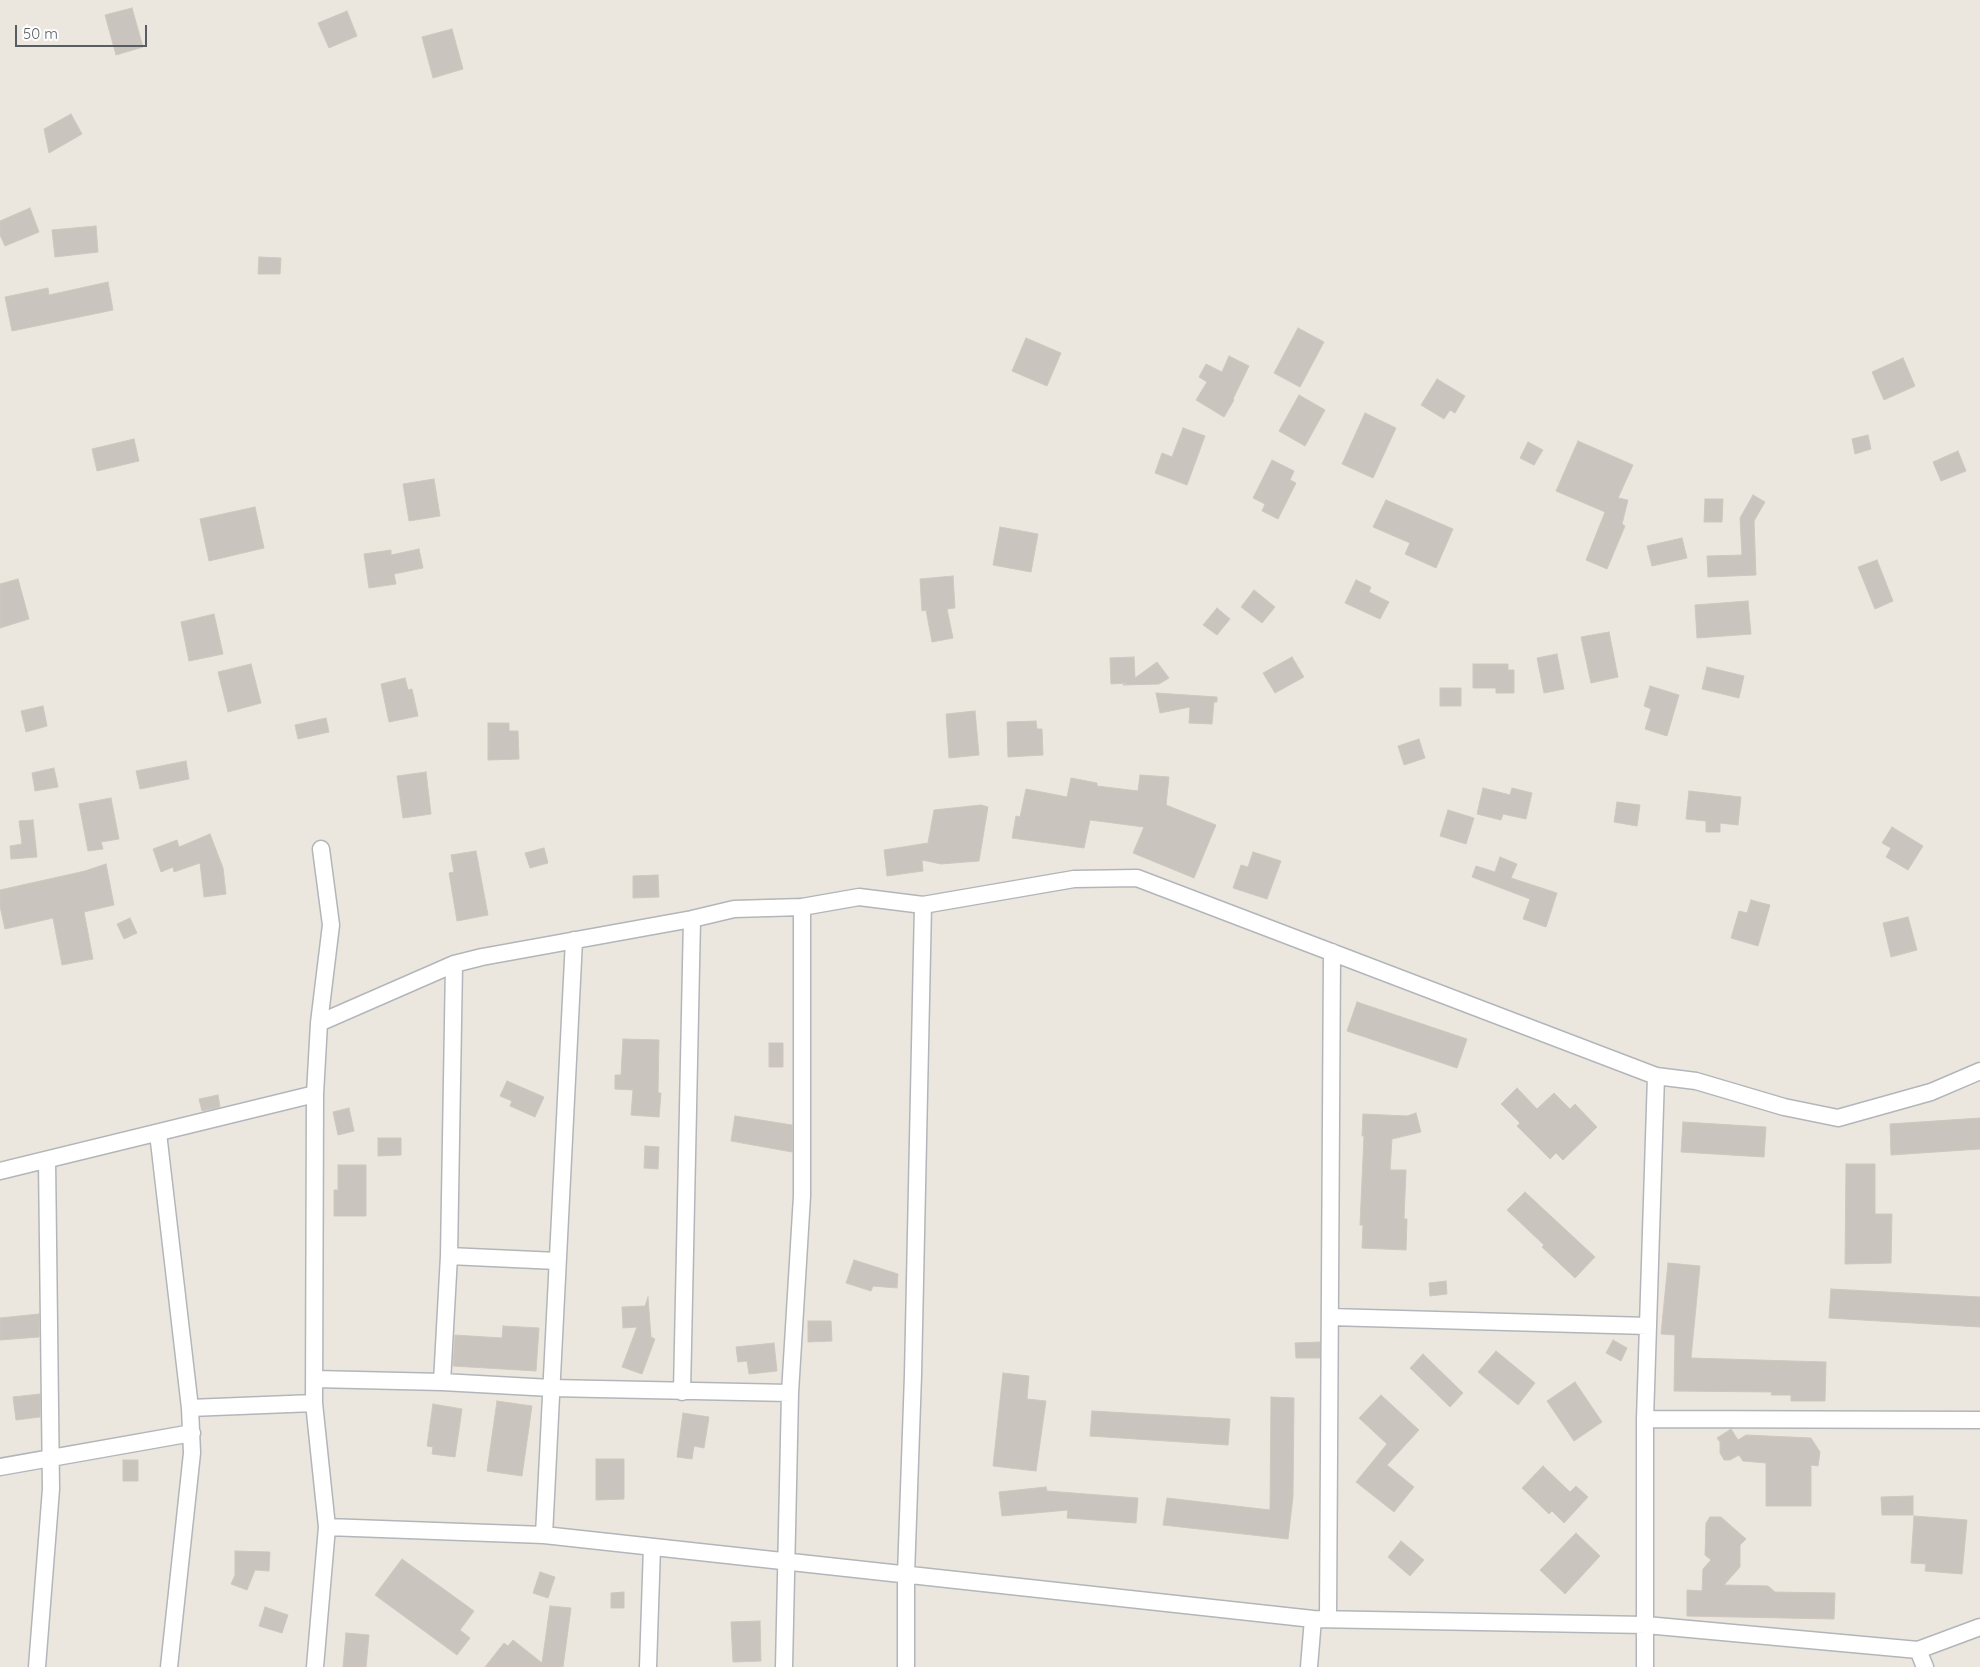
<!DOCTYPE html>
<style>
body{margin:0}
#map{position:relative;width:1980px;height:1667px;overflow:hidden;background:#ece7de;font-family:Quicksand,sans-serif}
canvas{display:block}
.scale{position:absolute;left:15px;top:25px;width:132px;height:22px;box-sizing:border-box;border:2px solid #585d61;border-top:0;padding-left:6px;font-size:15px;line-height:18px;white-space:nowrap;color:#585d61;-webkit-text-stroke:4px #fff;paint-order:stroke}
</style>
<div id="map">
<canvas width="1980" height="1667"></canvas>
<div class="scale">50 m</div>
</div>
<script>
const c = document.querySelector('canvas').getContext('2d');
c.lineJoin = 'round';
function fillPath(path, color) {
  c.fillStyle = color;
  c.fill(path, 'evenodd');
}
function poly(rows) {
  const path = new Path2D();
  for (const r of rows) {
    path.moveTo(r[0], r[1]);
    for (let i = 2; i < r.length; i += 2) path.lineTo(r[i], r[i + 1]);
  }
  return path;
}
function strokePath(path, color, width, dash) {
  c.strokeStyle = color;
  c.lineWidth = width;
  c.lineCap = dash ? 'butt' : 'round';
  c.setLineDash(dash || []);
  c.stroke(path);
}
const building = poly([
 [132,8,143,47,116,55,105,15,132,8],
 [347,11,357,36,329,48,318,23,347,11],
 [452,29,463,69,433,78,422,37,452,29],
 [71,114,82,134,49,153,44,129,71,114],
 [30,208,39,232,5,246,0,235,0,221,30,208],
 [96,226,98,252,55,257,52,230,96,226],
 [259,257,281,258,280,274,258,274,259,257],
 [108,282,113,310,12,331,5,297,48,288,49,295,108,282],
 [1298,328,1324,342,1300,387,1274,373,1298,328],
 [1026,338,1061,353,1047,386,1012,371,1026,338],
 [1229,356,1249,366,1233,399,1234,400,1224,417,1196,400,1207,382,1199,377,1206,364,1222,372,1229,356],
 [1903,358,1915,386,1884,400,1872,372,1903,358],
 [1437,379,1465,396,1455,413,1450,410,1444,419,1421,405,1437,379],
 [1299,395,1325,410,1305,446,1279,431,1299,395],
 [1365,413,1396,428,1373,478,1342,464,1365,413],
 [1183,428,1205,436,1187,485,1155,473,1162,453,1172,457,1183,428],
 [1868,435,1871,449,1855,454,1852,439,1868,435],
 [134,439,139,461,97,471,92,449,134,439],
 [1578,441,1633,465,1618,498,1628,500,1622,524,1625,526,1607,569,1586,560,1605,512,1556,491,1578,441],
 [1528,442,1543,450,1534,465,1520,458,1528,442],
 [1958,451,1966,471,1941,481,1933,462,1958,451],
 [1272,460,1294,471,1290,480,1296,483,1278,519,1262,511,1265,504,1253,498,1272,460],
 [434,479,440,516,409,521,403,484,434,479],
 [1753,495,1765,502,1754,521,1756,575,1708,577,1707,556,1742,555,1740,518,1753,495],
 [1705,499,1723,499,1722,522,1704,522,1705,499],
 [1386,500,1453,529,1436,568,1405,554,1410,543,1373,527,1386,500],
 [255,507,264,548,209,561,200,519,255,507],
 [1000,527,1038,534,1031,572,993,565,1000,527],
 [1682,538,1687,558,1652,566,1647,546,1682,538],
 [419,549,423,568,394,574,396,584,369,588,364,554,391,550,391,555,419,549],
 [1877,560,1893,601,1875,609,1858,567,1877,560],
 [953,576,955,608,947,609,953,638,932,642,926,610,922,611,920,579,953,576],
 [18,579,29,619,0,628,0,584,18,579],
 [1356,580,1371,587,1369,592,1389,602,1380,619,1345,603,1356,580],
 [1254,590,1275,607,1262,623,1241,607,1254,590],
 [1748,601,1751,634,1697,638,1695,605,1748,601],
 [1217,608,1230,619,1217,635,1203,625,1217,608],
 [214,614,223,654,189,661,181,622,214,614],
 [1609,632,1618,677,1591,683,1581,637,1609,632],
 [1557,654,1564,689,1544,693,1537,658,1557,654],
 [1134,657,1135,678,1157,662,1169,678,1159,684,1123,685,1127,683,1111,684,1110,658,1134,657],
 [1292,657,1304,677,1275,693,1263,673,1292,657],
 [251,664,261,703,228,712,218,672,251,664],
 [1473,664,1508,664,1508,670,1514,670,1514,693,1496,693,1496,688,1473,688,1473,664],
 [1707,667,1744,676,1739,698,1702,689,1707,667],
 [405,678,408,690,412,689,418,716,389,722,381,684,405,678],
 [1650,686,1679,695,1667,736,1645,729,1651,709,1644,706,1650,686],
 [1440,688,1461,688,1461,706,1440,706,1440,688],
 [1156,693,1217,697,1217,702,1214,702,1212,724,1189,723,1190,707,1160,713,1156,693],
 [43,706,47,726,26,732,21,711,43,706],
 [975,711,979,755,949,758,946,714,975,711],
 [326,718,329,732,298,739,295,725,326,718],
 [1036,721,1037,729,1042,729,1043,755,1008,757,1007,722,1036,721],
 [488,723,509,723,509,731,518,731,519,759,488,760,488,723],
 [1419,739,1425,758,1404,765,1398,746,1419,739],
 [186,761,189,779,140,789,136,771,186,761],
 [54,768,58,787,35,791,32,773,54,768],
 [426,772,431,814,403,818,397,776,426,772],
 [1140,775,1169,777,1166,805,1216,825,1194,878,1133,853,1144,827,1090,820,1084,848,1012,838,1016,816,1020,817,1026,789,1067,797,1071,778,1097,783,1097,786,1138,791,1140,775],
 [1483,788,1510,795,1512,788,1532,793,1526,819,1503,814,1501,820,1477,814,1483,788],
 [1689,791,1741,797,1738,825,1720,823,1720,832,1706,832,1706,821,1686,819,1689,791],
 [111,798,119,839,101,842,103,849,88,851,79,804,111,798],
 [1617,802,1640,805,1637,826,1614,822,1617,802],
 [981,805,988,807,979,861,941,864,922,860,923,871,887,876,884,850,928,843,934,810,981,805],
 [1448,810,1474,818,1466,844,1440,836,1448,810],
 [33,820,37,857,11,859,10,846,22,844,19,821,33,820],
 [1892,827,1923,846,1908,870,1886,857,1891,848,1882,843,1892,827],
 [210,834,223,868,226,894,204,897,200,863,174,872,173,867,161,872,153,849,177,840,179,847,210,834],
 [544,848,548,863,530,868,525,853,544,848],
 [476,851,488,915,457,921,449,873,454,872,451,855,476,851],
 [1253,852,1281,861,1267,899,1233,888,1241,865,1248,867,1253,852],
 [1500,857,1517,864,1511,878,1557,893,1546,927,1523,919,1530,899,1472,877,1476,866,1495,872,1500,857],
 [106,864,114,905,84,912,93,959,62,965,53,918,5,929,0,906,0,890,85,871,106,864],
 [658,875,659,897,633,898,633,876,658,875],
 [1751,900,1770,905,1758,946,1731,938,1739,911,1747,913,1751,900],
 [1908,917,1917,950,1891,957,1883,923,1908,917],
 [130,918,137,933,124,939,117,924,130,918],
 [1357,1002,1467,1039,1457,1068,1347,1031,1357,1002],
 [623,1039,659,1040,658,1093,661,1093,659,1117,631,1115,633,1090,615,1089,615,1075,621,1075,623,1039],
 [769,1043,783,1043,783,1067,769,1067,769,1043],
 [507,1081,544,1097,535,1117,510,1106,512,1101,500,1096,507,1081],
 [1517,1088,1537,1109,1554,1093,1570,1109,1575,1104,1597,1127,1563,1160,1556,1153,1550,1159,1517,1126,1520,1123,1501,1104,1517,1088],
 [218,1095,220,1107,202,1111,199,1099,218,1095],
 [349,1108,354,1131,338,1135,333,1112,349,1108],
 [1416,1113,1421,1132,1392,1139,1390,1170,1406,1170,1404,1219,1407,1219,1406,1250,1362,1248,1363,1225,1360,1225,1364,1136,1362,1136,1363,1114,1407,1116,1416,1113],
 [735,1116,792,1125,792,1152,731,1141,735,1116],
 [1980,1118,1980,1149,1891,1155,1890,1124,1980,1118],
 [1683,1122,1766,1127,1764,1157,1681,1152,1683,1122],
 [378,1138,401,1138,401,1155,378,1156,378,1138],
 [645,1146,659,1147,658,1169,644,1168,645,1146],
 [1846,1164,1875,1164,1875,1214,1892,1214,1891,1263,1845,1264,1846,1164],
 [338,1165,366,1165,366,1216,334,1216,334,1190,338,1190,338,1165],
 [1525,1192,1595,1257,1575,1278,1542,1247,1544,1245,1507,1210,1525,1192],
 [854,1260,898,1274,897,1288,873,1286,871,1291,846,1283,854,1260],
 [1668,1263,1700,1266,1691,1358,1826,1362,1825,1401,1791,1401,1791,1395,1771,1395,1772,1392,1674,1391,1675,1335,1661,1334,1668,1263],
 [1446,1281,1447,1294,1430,1296,1429,1283,1446,1281],
 [1831,1289,1980,1297,1980,1327,1829,1318,1831,1289],
 [648,1297,651,1337,655,1339,642,1374,622,1367,637,1327,623,1328,622,1307,645,1306,648,1297],
 [39,1314,39,1337,0,1340,0,1318,39,1314],
 [808,1321,831,1321,832,1341,808,1342,808,1321],
 [503,1326,539,1328,536,1371,453,1366,455,1335,502,1338,503,1326],
 [1613,1340,1627,1348,1621,1361,1606,1353,1613,1340],
 [1320,1342,1320,1358,1296,1358,1295,1343,1320,1342],
 [774,1343,777,1371,749,1374,747,1361,738,1362,736,1347,774,1343],
 [1496,1351,1535,1383,1518,1405,1478,1372,1496,1351],
 [1423,1354,1463,1393,1450,1407,1410,1368,1423,1354],
 [1003,1373,1029,1376,1027,1399,1046,1401,1036,1471,993,1466,1003,1373],
 [1575,1382,1602,1422,1574,1441,1547,1401,1575,1382],
 [40,1394,40,1417,16,1420,13,1397,40,1394],
 [1381,1395,1419,1430,1387,1465,1414,1487,1394,1512,1356,1482,1387,1444,1359,1418,1381,1395],
 [1271,1397,1294,1398,1293,1497,1288,1539,1163,1525,1167,1498,1270,1510,1271,1397],
 [497,1401,532,1406,522,1476,487,1471,497,1401],
 [433,1404,462,1409,455,1457,432,1454,433,1447,427,1446,433,1404],
 [1092,1411,1230,1419,1228,1445,1090,1436,1092,1411],
 [683,1413,709,1417,704,1448,694,1446,692,1459,677,1457,683,1413],
 [1731,1429,1738,1440,1746,1435,1811,1438,1820,1452,1818,1466,1811,1465,1811,1506,1766,1506,1766,1463,1743,1461,1739,1455,1730,1460,1724,1460,1720,1453,1720,1442,1717,1438,1731,1429],
 [596,1459,624,1459,624,1499,596,1500,596,1459],
 [123,1460,138,1460,138,1481,123,1481,123,1460],
 [1543,1466,1570,1492,1576,1486,1588,1497,1564,1523,1552,1511,1549,1514,1522,1488,1543,1466],
 [1046,1487,1047,1491,1138,1498,1136,1523,1067,1518,1068,1510,1002,1516,999,1492,1046,1487],
 [1913,1496,1913,1515,1882,1515,1881,1497,1913,1496],
 [1914,1516,1967,1520,1962,1574,1925,1571,1926,1564,1911,1563,1914,1516],
 [1710,1517,1721,1517,1746,1539,1740,1545,1740,1567,1724,1585,1768,1586,1775,1592,1835,1593,1834,1619,1687,1616,1687,1590,1702,1591,1703,1569,1711,1560,1705,1555,1706,1523,1710,1517],
 [1576,1533,1600,1556,1565,1594,1540,1570,1576,1533],
 [1401,1541,1424,1560,1410,1576,1388,1557,1401,1541],
 [235,1551,270,1552,269,1571,255,1570,247,1590,231,1584,235,1575,235,1551],
 [402,1559,474,1611,460,1630,470,1638,457,1655,375,1595,402,1559],
 [540,1572,555,1577,548,1598,533,1593,540,1572],
 [624,1592,624,1608,611,1608,611,1593,624,1592],
 [550,1606,571,1608,563,1667,485,1667,504,1643,508,1646,513,1640,542,1663,550,1606],
 [265,1607,288,1615,282,1633,259,1626,265,1607],
 [760,1621,761,1661,733,1662,731,1622,760,1621],
 [346,1633,369,1635,366,1667,343,1667,346,1633]
]);
const minor = poly([
 [319,1023,454,964,482,957,692,919,734,909,802,907,859,897,923,905,1074,879,1137,878,1656,1076,1645,1419,1645,1667],
 [1656,1076,1696,1081,1784,1107,1838,1118,1931,1092,1980,1071],
 [158,1133,190,1408,192,1453,169,1667],
 [0,1171,315,1094],
 [449,1256,557,1261],
 [1330,1317,1648,1326],
 [315,1379,442,1382,551,1388,790,1393],
 [442,1382,449,1256,454,964],
 [682,1392,692,919],
 [190,1408,314,1403],
 [1645,1419,1980,1420],
 [0,1467,192,1433],
 [327,1527,544,1535,1313,1619,1646,1625,1918,1650,1980,1627],
 [544,1535,574,940],
 [1328,1619,1332,952],
 [1918,1650,1925,1667],
 [37,1667,51,1489,47,1160],
 [315,1667,327,1527,314,1403,315,1094,319,1023,331,925,321,849],
 [648,1667,652,1547],
 [784,1667,790,1393,802,1196,802,907],
 [906,1667,906,1575,913,1375,923,905],
 [1309,1667,1313,1619]
]);
fillPath(building, '#c9c4bd');
strokePath(building, '#d0c7bd', 1);
strokePath(minor, '#b2b6ba', 19);
strokePath(minor, '#fff', 16);
</script>
